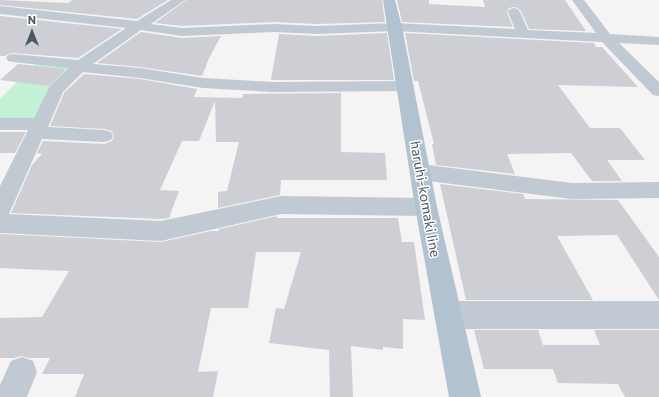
<!DOCTYPE html>
<style>
body{margin:0}
#map{position:relative;width:659px;height:397px;overflow:hidden;background:#f5f3f3;font-family:Commissioner,sans-serif}
canvas{display:block}
.north{position:absolute;left:12px;top:12px;width:40px;height:40px;-webkit-text-stroke:3px #fff;paint-order:stroke;rotate:0deg;font-size:11px;font-weight:700;line-height:16px;text-align:center;color:#4a5661}
.north::after{content:'';display:block;margin:auto;width:14px;height:18px;background:#4a5661;clip-path:polygon(50% 0,100% 100%,50% 72%,0 100%)}
</style>
<div id="map">
<canvas width="659" height="397"></canvas>
<div class="north">N</div>
</div>
<script>
const c = document.querySelector('canvas').getContext('2d');
c.lineJoin = 'round';
function fillPath(path, color) {
  c.fillStyle = color;
  c.fill(path, 'evenodd');
}
function poly(rows) {
  const path = new Path2D();
  for (const r of rows) {
    path.moveTo(r[0], r[1]);
    for (let i = 2; i < r.length; i += 2) path.lineTo(r[i], r[i + 1]);
  }
  return path;
}
function drawText(font, color, halo, rows, align = 'center') {
  c.font = font + ' Commissioner,sans-serif';
  c.lineWidth = 3;
  c.setLineDash([]);
  c.textBaseline = 'middle';
  c.strokeStyle = halo;
  c.fillStyle = color;
  for (const [text, x, y, turn = 0] of rows) {
    c.save();
    c.translate(x, y);
    c.rotate((+turn || 0) * Math.PI / 180);
    c.textAlign = isNaN(turn) ? turn : align;
    if (halo) c.strokeText(text, 0, 0);
    c.fillText(text, 0, 0);
    c.restore();
  }
}
const green = poly([
 [36,63,69,66,70,69,37,116,31,120,0,120,0,99]
]);
const building = poly([
 [0,0,68,3,72,0,168,0,137,19,0,5],
 [186,0,382,0,385,22,317,24,274,22,182,26,155,23],
 [397,0,429,0,429,4,485,7,483,0,565,0,586,31,529,29,521,11,518,8,514,7,509,8,507,13,513,27,402,22],
 [0,16,122,29,78,58,13,53,8,54,5,56,0,56],
 [141,32,182,38,221,36,209,58,202,76,140,67,97,63],
 [387,33,394,80,271,80,279,34,317,36],
 [405,33,594,43,596,47,602,47,638,87,558,85,590,128,620,128,645,160,607,160,622,181,592,181,571,153,507,154,515,174,436,165,432,144,434,144,418,81,414,81],
 [18,64,66,69,49,86,0,80],
 [84,74,140,79,197,89,194,97,242,98,243,94,341,93,341,152,385,153,387,180,281,180,280,195,218,208,218,192,227,191,239,142,216,142,215,101,199,141,182,141,160,190,179,191,169,218,161,219,11,213,32,165,42,154,37,153,43,141,104,144,112,141,114,137,112,131,104,129,50,126,64,93],
 [0,132,26,132,15,153,0,153],
 [440,184,523,194,525,199,618,200,659,257,659,300,617,235,557,236,593,300,466,300],
 [277,216,277,218,398,218,402,242,414,242,425,320,403,319,403,349,383,347,383,350,351,346,353,397,330,397,329,350,269,343,276,308,284,309,301,252,256,252,248,308,211,308,198,372,218,371,213,397,75,397,84,374,42,374,50,358,29,358,21,356,14,358,0,358,0,318,42,317,69,271,0,268,0,234,161,242,211,231,219,231,219,229],
 [474,330,538,330,543,345,600,345,594,330,659,330,659,397,625,397,618,384,558,383,553,369,484,369]
]);
const minor = poly([
 [171,0,185,0,151,24,182,28,274,24,317,26,395,23,515,29,508,12,510,9,514,8,518,9,520,12,528,30,596,33,572,0,584,0,610,34,659,37,659,45,619,43,659,82,659,96,653,95,602,42,395,31,317,34,274,32,182,36,141,30,93,64,140,68,203,78,273,82,406,81,412,83,414,86,412,89,406,91,273,92,203,88,140,78,83,72,63,92,48,127,104,130,111,132,113,136,111,140,104,142,42,139,9,214,161,221,281,196,426,198,434,201,437,207,434,213,426,216,281,214,161,241,0,233,0,186,28,130,0,130,0,118,34,118,50,86,69,68,13,62,8,61,6,58,8,55,13,54,78,60,126,28,0,14,0,6,137,21,171,0],
 [420,164,572,183,659,182,659,198,572,199,420,180,413,177,410,172,413,167,420,164],
 [448,301,659,301,659,329,448,329,438,325,434,315,438,305,448,301],
 [22,357,33,361,37,372,27,397,0,397,0,385,11,361,22,357]
]);
const major = poly([
 [383,0,395,0,402,27,437,207,481,397,449,397,415,207,383,0]
]);
const streetNames = [
 ["haruhi-komaki line",425,199,80]
];
fillPath(green, '#c3f1d5');
fillPath(building, '#cdcfd5');
fillPath(minor, '#c1cad2');
fillPath(major, '#b3c2d1');
drawText('14px', '#4a5661', '#fff', streetNames);
</script>
